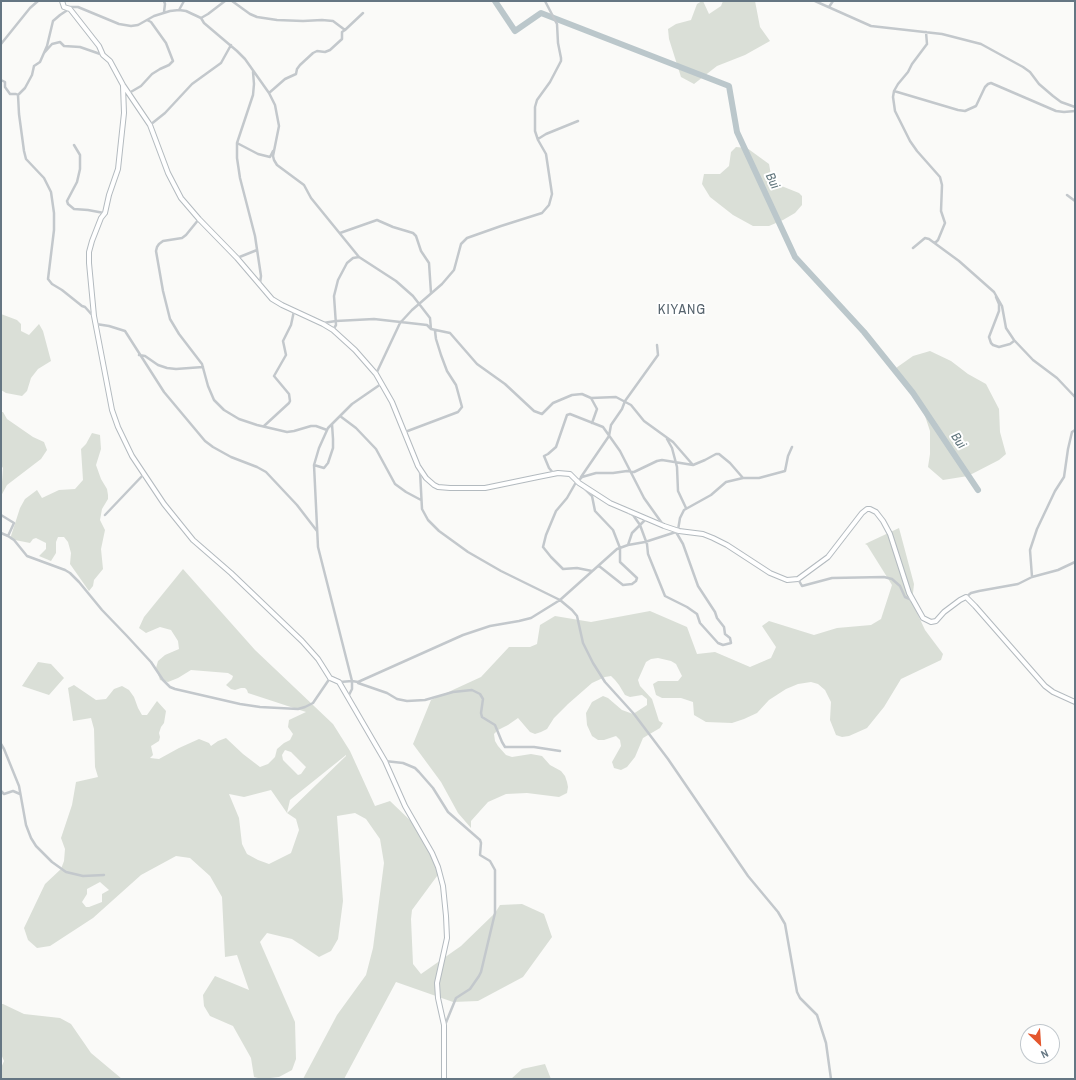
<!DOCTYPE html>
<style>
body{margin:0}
#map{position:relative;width:1076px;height:1080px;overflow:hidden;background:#fafaf8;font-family:"Archivo Narrow",sans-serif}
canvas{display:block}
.frame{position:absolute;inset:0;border:2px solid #657683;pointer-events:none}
.north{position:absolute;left:1020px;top:1024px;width:40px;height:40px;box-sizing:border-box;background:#fff;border:1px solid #c1c8cd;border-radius:50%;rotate:155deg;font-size:11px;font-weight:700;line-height:16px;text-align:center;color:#657683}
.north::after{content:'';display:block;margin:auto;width:14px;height:18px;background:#e4572e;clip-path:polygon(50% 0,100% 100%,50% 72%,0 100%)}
</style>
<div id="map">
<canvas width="1076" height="1080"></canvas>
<div class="frame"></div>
<div class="north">N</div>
</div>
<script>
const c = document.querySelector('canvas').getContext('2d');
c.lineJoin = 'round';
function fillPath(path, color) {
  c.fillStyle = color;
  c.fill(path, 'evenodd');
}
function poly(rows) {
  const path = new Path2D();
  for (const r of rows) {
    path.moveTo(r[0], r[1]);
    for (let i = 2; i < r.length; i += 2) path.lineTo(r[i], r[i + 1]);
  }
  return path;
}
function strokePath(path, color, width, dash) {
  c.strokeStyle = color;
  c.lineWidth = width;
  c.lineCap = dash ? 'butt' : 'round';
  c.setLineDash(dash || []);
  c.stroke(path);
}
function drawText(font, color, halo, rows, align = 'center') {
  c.font = font + ' "Archivo Narrow",sans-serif';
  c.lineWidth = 4;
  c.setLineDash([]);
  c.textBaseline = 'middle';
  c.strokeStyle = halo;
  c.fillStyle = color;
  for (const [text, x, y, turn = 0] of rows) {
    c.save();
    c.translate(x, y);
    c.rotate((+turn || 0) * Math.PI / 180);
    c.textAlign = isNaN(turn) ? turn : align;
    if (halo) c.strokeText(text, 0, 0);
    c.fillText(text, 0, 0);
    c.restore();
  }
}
const green = poly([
 [702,1,703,1,709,14,721,6,723,1,755,1,760,27,770,41,745,55,717,66,694,84,681,77,669,39,668,29,676,24,691,20,697,4],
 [736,147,747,148,769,164,771,175,779,185,799,193,802,196,802,205,795,213,783,220,769,226,753,226,733,215,710,197,702,184,704,174,720,174,729,166,731,152],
 [1,314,17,320,21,324,21,331,29,335,39,324,43,331,51,361,38,369,31,378,27,391,22,396,6,393,1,390],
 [930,351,951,361,968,374,986,384,999,409,1000,432,1006,454,999,460,968,476,943,480,928,467,930,454,930,431,924,413,913,393,899,379,896,368,913,356],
 [1,412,3,412,7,419,33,437,44,442,47,450,41,459,7,485,1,496,3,468,1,465],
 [92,433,100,435,101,449,96,465,101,479,107,489,108,495,108,499,102,509,100,520,105,530,101,549,103,569,94,580,93,586,89,591,70,564,71,553,68,542,64,537,58,537,56,542,56,553,51,561,39,556,46,549,46,543,36,538,33,539,30,543,10,539,20,508,25,499,37,490,42,498,59,490,75,489,83,480,81,449,86,444],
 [899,528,914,584,912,602,925,630,943,654,941,660,901,679,884,707,867,728,849,736,842,737,836,735,830,720,831,702,825,690,818,684,811,682,798,684,786,689,769,700,757,713,744,719,732,723,706,722,694,715,693,702,681,698,662,698,656,695,653,684,658,681,678,681,682,676,676,664,671,661,658,658,651,659,646,662,638,680,640,686,652,699,659,721,663,723,660,728,643,738,635,757,627,767,621,770,614,768,612,762,621,746,620,740,616,736,604,740,598,740,592,736,587,725,586,713,592,702,603,696,608,698,622,710,633,714,647,705,647,699,642,695,630,697,625,695,619,685,615,680,611,676,605,677,592,683,568,704,554,718,547,729,541,732,535,734,530,732,518,718,508,725,498,730,494,734,495,741,498,746,506,755,512,757,531,754,542,756,550,765,561,771,565,776,567,782,568,787,567,793,559,797,527,793,506,794,488,802,471,821,471,828,458,813,441,782,413,744,431,700,481,677,509,647,530,647,537,644,540,625,555,616,591,622,650,611,687,627,697,654,715,652,750,667,771,658,776,647,762,626,769,621,814,635,837,628,871,625,881,619,892,585,867,545,865,544],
 [183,569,255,650,333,724,350,751,375,806,390,801,414,824,440,872,412,910,411,919,413,964,421,974,461,946,495,913,500,905,522,904,544,914,552,937,523,977,478,1001,453,1002,396,982,344,1079,303,1079,337,1015,366,975,373,948,384,863,380,839,366,819,355,813,337,816,343,901,338,939,331,951,319,957,292,939,267,933,260,942,295,1022,296,1059,292,1070,279,1077,262,1079,254,1077,251,1058,233,1026,210,1016,204,1006,203,995,215,976,249,990,237,955,225,957,222,897,210,876,190,858,176,856,141,875,93,918,50,946,37,948,28,940,24,928,45,884,61,869,64,861,65,849,61,838,72,805,76,782,98,777,95,767,94,729,91,718,73,721,68,688,74,685,96,700,106,699,114,689,122,686,129,690,134,697,138,708,142,715,147,715,157,701,166,711,164,723,161,727,159,733,160,737,159,741,151,746,153,755,150,758,159,759,179,748,199,739,209,743,211,746,218,741,226,738,243,754,260,767,268,764,275,757,277,749,284,743,290,740,293,734,288,727,289,720,306,712,248,693,247,690,245,688,241,688,235,690,231,689,226,685,232,679,233,676,228,673,191,670,178,678,168,682,160,680,156,668,158,661,165,655,179,649,178,641,171,630,160,627,146,633,139,628,144,617],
 [285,750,291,752,306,767,301,774,298,775,283,760,282,755],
 [346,755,346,756,287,813,290,800],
 [271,790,287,813,296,819,299,830,291,853,269,864,258,860,247,854,242,844,239,818,229,794,244,797],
 [100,882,109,890,102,894,102,902,89,907,86,907,82,902,87,894,87,889],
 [38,662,51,664,64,678,49,695,22,686],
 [1,1004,3,1004,24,1014,60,1018,71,1024,91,1053,122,1079,1,1079,1,1068,4,1061,1,1054],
 [545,1064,551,1079,511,1079,522,1069]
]);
const river = poly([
 [495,1,515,31,541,13,729,86,737,132,795,257,864,332,913,393,978,490]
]);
const street = poly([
 [164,1,165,4,164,12],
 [232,1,250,14,257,17,277,20,303,21,322,20,333,21,345,30,363,13],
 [815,1,871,26,942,34,981,44,1023,67,1030,72,1039,84,1053,96,1061,102,1075,107],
 [65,7,78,7,119,24,131,26,138,25,154,16,170,11,179,10,186,11,201,18,204,23,237,51,245,59,269,93,275,105,279,126,273,156,274,160,277,165,304,185,311,198,359,257,396,281,413,296,430,318,431,329],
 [829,7,833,1],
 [179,10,184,1],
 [201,18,208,14,225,1],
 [926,32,927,44,912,64,908,72,898,84,894,91,893,97,895,111,910,141,917,151,940,177,942,185,941,211,945,223,938,240,935,243],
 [1,44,30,8,38,1],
 [44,53,52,44,60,42,64,46,80,47,103,55],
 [253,72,254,84,253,95,237,143,237,158,240,178,255,236,261,276,260,283],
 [1,80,5,82,5,87,10,94,16,94,18,95,25,88,32,75,34,66,40,62,47,46,53,21,60,15,69,9],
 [894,91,958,110,965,111,976,106,985,87,988,84,991,83,1056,111,1064,112,1075,111],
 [129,93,141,86,152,74,160,69,169,65,173,61,166,43,151,22,147,20],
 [269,93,285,79,296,74,297,69,300,65,313,53,317,51,325,52,330,50,342,39,342,32,345,30],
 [18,95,19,114,24,151,26,159,44,178,51,192,54,213,54,230,48,279,52,284,62,290,82,306,85,307,93,316],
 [150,125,165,113,192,84,221,63,231,45],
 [538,139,546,134,578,121],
 [237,143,258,154,270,157,273,151],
 [74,145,80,155,80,169,77,182,67,201,68,204,74,209,88,210,104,213],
 [1067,195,1075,201],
 [199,219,186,235,182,238,163,241,159,244,157,247,156,251,163,291,170,319,179,334,202,364,208,386,214,400,224,410,239,419,257,425,287,432,294,431,311,426,316,426,327,430],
 [340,233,377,220,393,227,413,233,416,236,421,251,429,263,431,293],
 [913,248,925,238,929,239,959,261,994,292,1002,306,1006,328,1014,340,1033,360,1057,378,1075,397],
 [237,258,257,250],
 [996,297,999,304,999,311,989,337,991,343,993,345,999,347,1010,344,1014,341],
 [323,323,336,321,374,319,427,325,431,329,450,333,477,364,505,384,534,411,542,414,553,403,572,395,582,394,591,398,616,397,631,405,644,421,673,442,693,465],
 [96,324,109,326,125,331,164,392,205,441,213,447,231,457,257,467,266,472,297,505,317,531],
 [333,330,336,325,334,296,338,280,347,263,353,258,359,257],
 [139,355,145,356,158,365,167,368,176,369,203,367],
 [376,374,400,323,412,310,442,284,454,270,461,244,467,238,501,226,542,213,549,205,552,194,546,154,538,140,535,131,535,107,537,100,550,82,561,61,561,58,558,43,557,24,545,1],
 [591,398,597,409,592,423],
 [340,416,356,428,376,449,395,484,406,492,421,500],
 [264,426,289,403,290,401,289,394,274,376,286,355,283,341,291,325,294,311],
 [405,432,458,412,462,407,456,385,447,371,441,355,436,339,435,331],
 [667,439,672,448,677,467,678,491,686,508],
 [314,465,324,468,328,463,333,448,333,439,332,424],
 [420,471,422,509,428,520,439,531,468,552,501,571,560,600,572,610,577,616,583,643,593,663,605,682,634,714,668,759,748,876,778,912,785,924,797,992,800,998,817,1015,826,1043,831,1079],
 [554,474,549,468,544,456,548,454,556,447,567,415,570,414,603,427,620,451,644,498,664,526],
 [581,477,609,436,611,425,622,409,625,401,658,355,657,345],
 [585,489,592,496,595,511,613,530,620,548,620,562,637,578,636,581,632,584,623,585,599,566],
 [629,513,633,515,640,525,647,544,648,554,665,596,687,607,697,614,700,623,718,643,723,645,731,643,730,638,725,634,724,627,717,618,715,612,698,586,683,544,676,532],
 [1,515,14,523,8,536],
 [105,515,144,474],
 [678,530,680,518,684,510,711,495,726,482,743,478,759,478,785,471,788,456,792,447],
 [1,533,8,536,14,540,27,556,65,570,70,573,79,582,102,610,127,636,151,662,163,680,170,687,175,689,240,704,260,707,298,709,305,707,313,703,330,678],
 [628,545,632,533,646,519],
 [592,571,577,568,563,569,551,557,543,547,546,535,556,511,567,498,575,484,582,477,596,473,613,473,627,471,634,472,657,461,662,460,693,465,705,460,716,454,719,454,730,463,743,478],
 [1032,577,1030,550,1037,529,1055,491,1064,477,1068,449,1072,432,1075,430],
 [798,579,802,586,832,578,884,577,892,579,900,586,905,597,912,600],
 [966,597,971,593,979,591,1018,584,1032,577,1058,570,1075,562],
 [340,682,352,681,358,682,463,635,490,626,519,621,531,618,560,600,617,549,628,545,645,542,679,531],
 [358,683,387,693,397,699,407,701,425,700,453,692,472,690,480,694,483,699,481,713,482,717,495,725,502,742,505,747,534,747,560,751],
 [348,697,352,689,352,681,318,547,314,465,319,448,328,428,352,404,381,384],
 [1,744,4,749,19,786,26,825,31,838,36,846,52,862,66,872,83,876,104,875],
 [385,761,403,763,415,768,419,772,433,788,448,812,480,840,481,843,480,855,490,861,495,870,495,913,481,972,479,976,470,989,456,998,445,1025],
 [1,791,4,794,13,791,20,794]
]);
const secondary = poly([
 [62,1,64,7,70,9,99,46,103,55,110,61,123,85,150,125,168,173,181,198,199,219,237,258,272,299,282,305,323,324,333,330,355,350,376,374,392,402,418,466,426,478,434,485,438,487,450,488,485,488,538,477,558,473,570,474,579,483,610,503,664,526,679,531,703,534,713,538,727,545,770,573,787,580,798,579,828,557,862,513,867,509,870,509,876,512,883,521,890,534,909,593,923,618,931,622,936,621,944,612,960,600,966,597,975,606,1045,686,1053,692,1075,702],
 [123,86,124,113,118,169,109,195,105,213,101,218,92,241,89,252,89,263,94,316,112,410,118,427,132,456,164,504,193,540,231,573,302,641,318,659,330,678,339,682,385,761,405,806,432,853,438,867,443,886,446,916,447,938,437,983,438,998,444,1025,444,1079]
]);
const waterNames = [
 ["Bui",772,181,65],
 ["Bui",958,441,56]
];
const quarterNames = [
 ["KIYANG",682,310]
];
fillPath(green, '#dadfd7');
strokePath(river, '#bbc7cb', 6);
strokePath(secondary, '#b3babf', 6);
strokePath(street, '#c3c8cc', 2.5);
strokePath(secondary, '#fff', 4);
drawText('italic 13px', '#60757c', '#fff', waterNames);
c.letterSpacing = '1px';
drawText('14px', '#57646e', '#fff', quarterNames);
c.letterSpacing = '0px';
</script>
